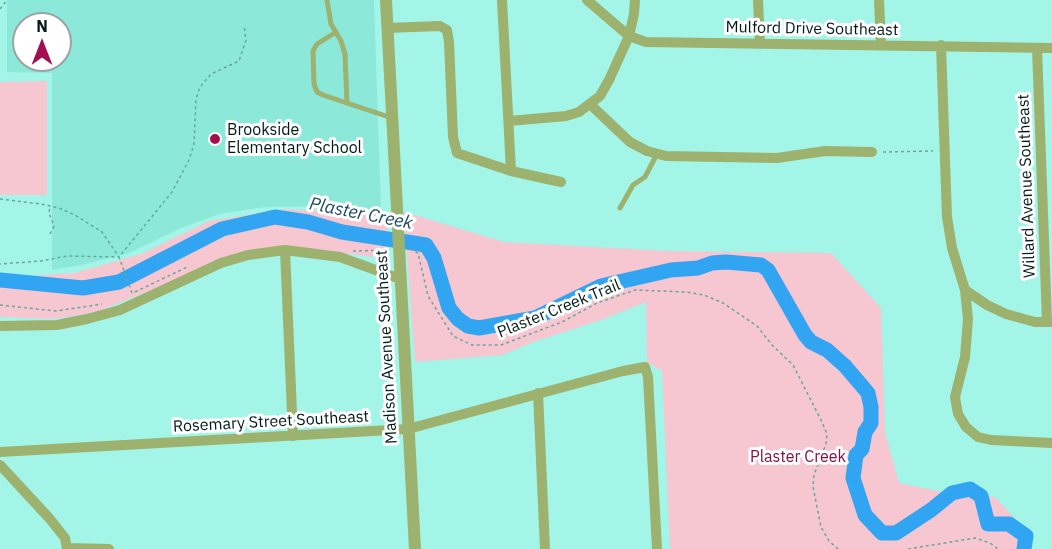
<!DOCTYPE html>
<style>
body{margin:0}
#map{position:relative;width:1052px;height:549px;overflow:hidden;background:#a3f5e8;font-family:"IBM Plex Sans",sans-serif}
canvas{display:block}
.north{position:absolute;left:12px;top:12px;width:60px;height:60px;box-sizing:border-box;background:#fff;border:2px solid #9aa4a3;border-radius:50%;rotate:0deg;font-size:16px;font-weight:700;line-height:24px;text-align:center;color:#021b18}
.north::after{content:'';display:block;margin:auto;width:21px;height:27px;background:#a20e4f;clip-path:polygon(50% 0,100% 100%,50% 72%,0 100%)}
</style>
<div id="map">
<canvas width="1052" height="549"></canvas>
<div class="north">N</div>
</div>
<script>
const c = document.querySelector('canvas').getContext('2d');
c.lineJoin = 'round';
function fillPath(path, color) {
  c.fillStyle = color;
  c.fill(path, 'evenodd');
}
function poly(rows) {
  const path = new Path2D();
  for (const r of rows) {
    path.moveTo(r[0], r[1]);
    for (let i = 2; i < r.length; i += 2) path.lineTo(r[i], r[i + 1]);
  }
  return path;
}
function strokePath(path, color, width, dash) {
  c.strokeStyle = color;
  c.lineWidth = width;
  c.lineCap = dash ? 'butt' : 'round';
  c.setLineDash(dash || []);
  c.stroke(path);
}
function drawText(font, color, halo, rows, align = 'center') {
  c.font = font + ' "IBM Plex Sans",sans-serif';
  c.lineWidth = 6;
  c.setLineDash([]);
  c.textBaseline = 'middle';
  c.strokeStyle = halo;
  c.fillStyle = color;
  for (const [text, x, y, turn = 0] of rows) {
    c.save();
    c.translate(x, y);
    c.rotate((+turn || 0) * Math.PI / 180);
    c.textAlign = isNaN(turn) ? turn : align;
    if (halo) c.strokeText(text, 0, 0);
    c.fillText(text, 0, 0);
    c.restore();
  }
}
const built = poly([
 [7,0,374,0,381,210,334,206,265,207,219,214,181,228,129,253,86,264,52,270,52,73,7,72],
 [24,24,60,24,60,60,24,60]
]);
const green = poly([
 [47,81,47,195,0,195,0,82],
 [284,209,387,215,389,259,305,248,279,247,149,291,96,312,54,319,0,317,0,276,11,277,74,273,141,254,209,221],
 [404,212,504,242,669,251,831,253,881,308,885,432,899,483,938,491,995,497,1021,525,1024,549,670,549,662,371,647,362,646,302,601,320,533,342,502,355,415,362]
]);
const river = poly([
 [0,280,83,288,119,282,222,229,275,217,308,222,342,232,426,245,434,258,449,308,458,319,468,326,479,328,535,318,601,286,671,270,698,268,712,263,726,262,761,265,768,270,805,335,811,342,827,350,845,366,868,393,871,407,871,423,865,432,862,449,856,455,853,478,865,515,882,533,896,533,931,510,952,493,970,489,981,496,988,524,1009,524,1026,536,1024,549]
]);
const path = poly([
 [0,9,7,0],
 [883,152,933,151],
 [0,199,41,204,59,208,75,215,102,232,119,257,67,256,41,261,0,264],
 [50,234,54,226,49,213,50,206],
 [410,249,418,253,428,296,453,336,472,345,501,345,562,322,597,303,635,290,686,292,704,295,723,303,757,326,772,345,793,365,821,420,827,434,826,444,814,475,813,487,821,527,829,541,838,549],
 [353,251,390,250],
 [135,292,187,267],
 [132,293,119,257,172,192,189,160,194,144,196,99,200,87,211,74,239,61,246,40,244,25],
 [0,305,56,311,102,304],
 [908,549,975,538,990,543,998,549]
]);
const service = poly([
 [327,0,331,24,341,41,345,54,347,103,392,118],
 [336,32,317,44,313,51,314,84,317,92,323,95,347,103],
 [620,208,633,185,645,177,657,154]
]);
const minor = poly([
 [502,0,511,171],
 [587,0,629,36,646,42,1052,48],
 [758,0,760,44],
 [879,0,881,44],
 [387,28,440,26,447,30,449,42,453,137,457,153,511,171,561,182],
 [941,45,947,217,952,248,965,290,968,319,965,357,955,397,958,414,966,427,978,437,991,440,1052,443],
 [1037,48,1047,322],
 [590,104,630,142,647,151,666,156,777,158,825,151,872,152],
 [509,121,566,116,579,112,600,96,609,80,629,36,634,14,635,0],
 [285,250,293,436],
 [965,290,987,305,1006,314,1035,322,1052,322],
 [0,326,57,325,87,319,120,310,221,263,248,255,285,250,340,257,400,279],
 [538,393,545,549],
 [0,452,408,429,623,371,645,367,648,377,657,549],
 [0,465,50,519,65,538,67,549],
 [67,548,109,549]
]);
const tertiary = poly([
 [386,0,415,549]
]);
const markers = [
 [215,139,6,"#a20e4f"]
];
const streetNames = [
 ["Mulford Drive Southeast",812,29,1],
 ["Willard Avenue Southeast",1027,186,-92],
 ["Plaster Creek Trail",559,309,-22],
 ["Madison Avenue Southeast",387,347,-93],
 ["Rosemary Street Southeast",271,422,-3]
];
const poiNames = [
 ["Brookside",227,130],
 ["Elementary School",227,148]
];
const parkNames = [
 ["Plaster Creek",798,457]
];
const waterNames = [
 ["Plaster Creek",361,214,11]
];
fillPath(built, '#8ce9da');
fillPath(green, '#f6c6d1');
strokePath(river, '#31a5f2', 15);
strokePath(path, '#69a69d', 1.5, [3, 3]);
strokePath(service, '#9cb26e', 5);
strokePath(minor, '#9cb26e', 10);
strokePath(tertiary, '#9cb26e', 12);
for (const [x, y, r, color] of markers) {
  const dot = new Path2D();
  dot.arc(x, y, r, 0, 2 * Math.PI);
  c.fillStyle = color;
  c.fill(dot);
  strokePath(dot, '#fff', 2);
}
drawText('16px', '#021b18', '#fff', streetNames);
drawText('16px', '#021b18', '#fff', poiNames, 'left');
drawText('16px', '#821641', '#fff', parkNames);
drawText('italic 18px', '#1a4665', '#fff', waterNames);
</script>
